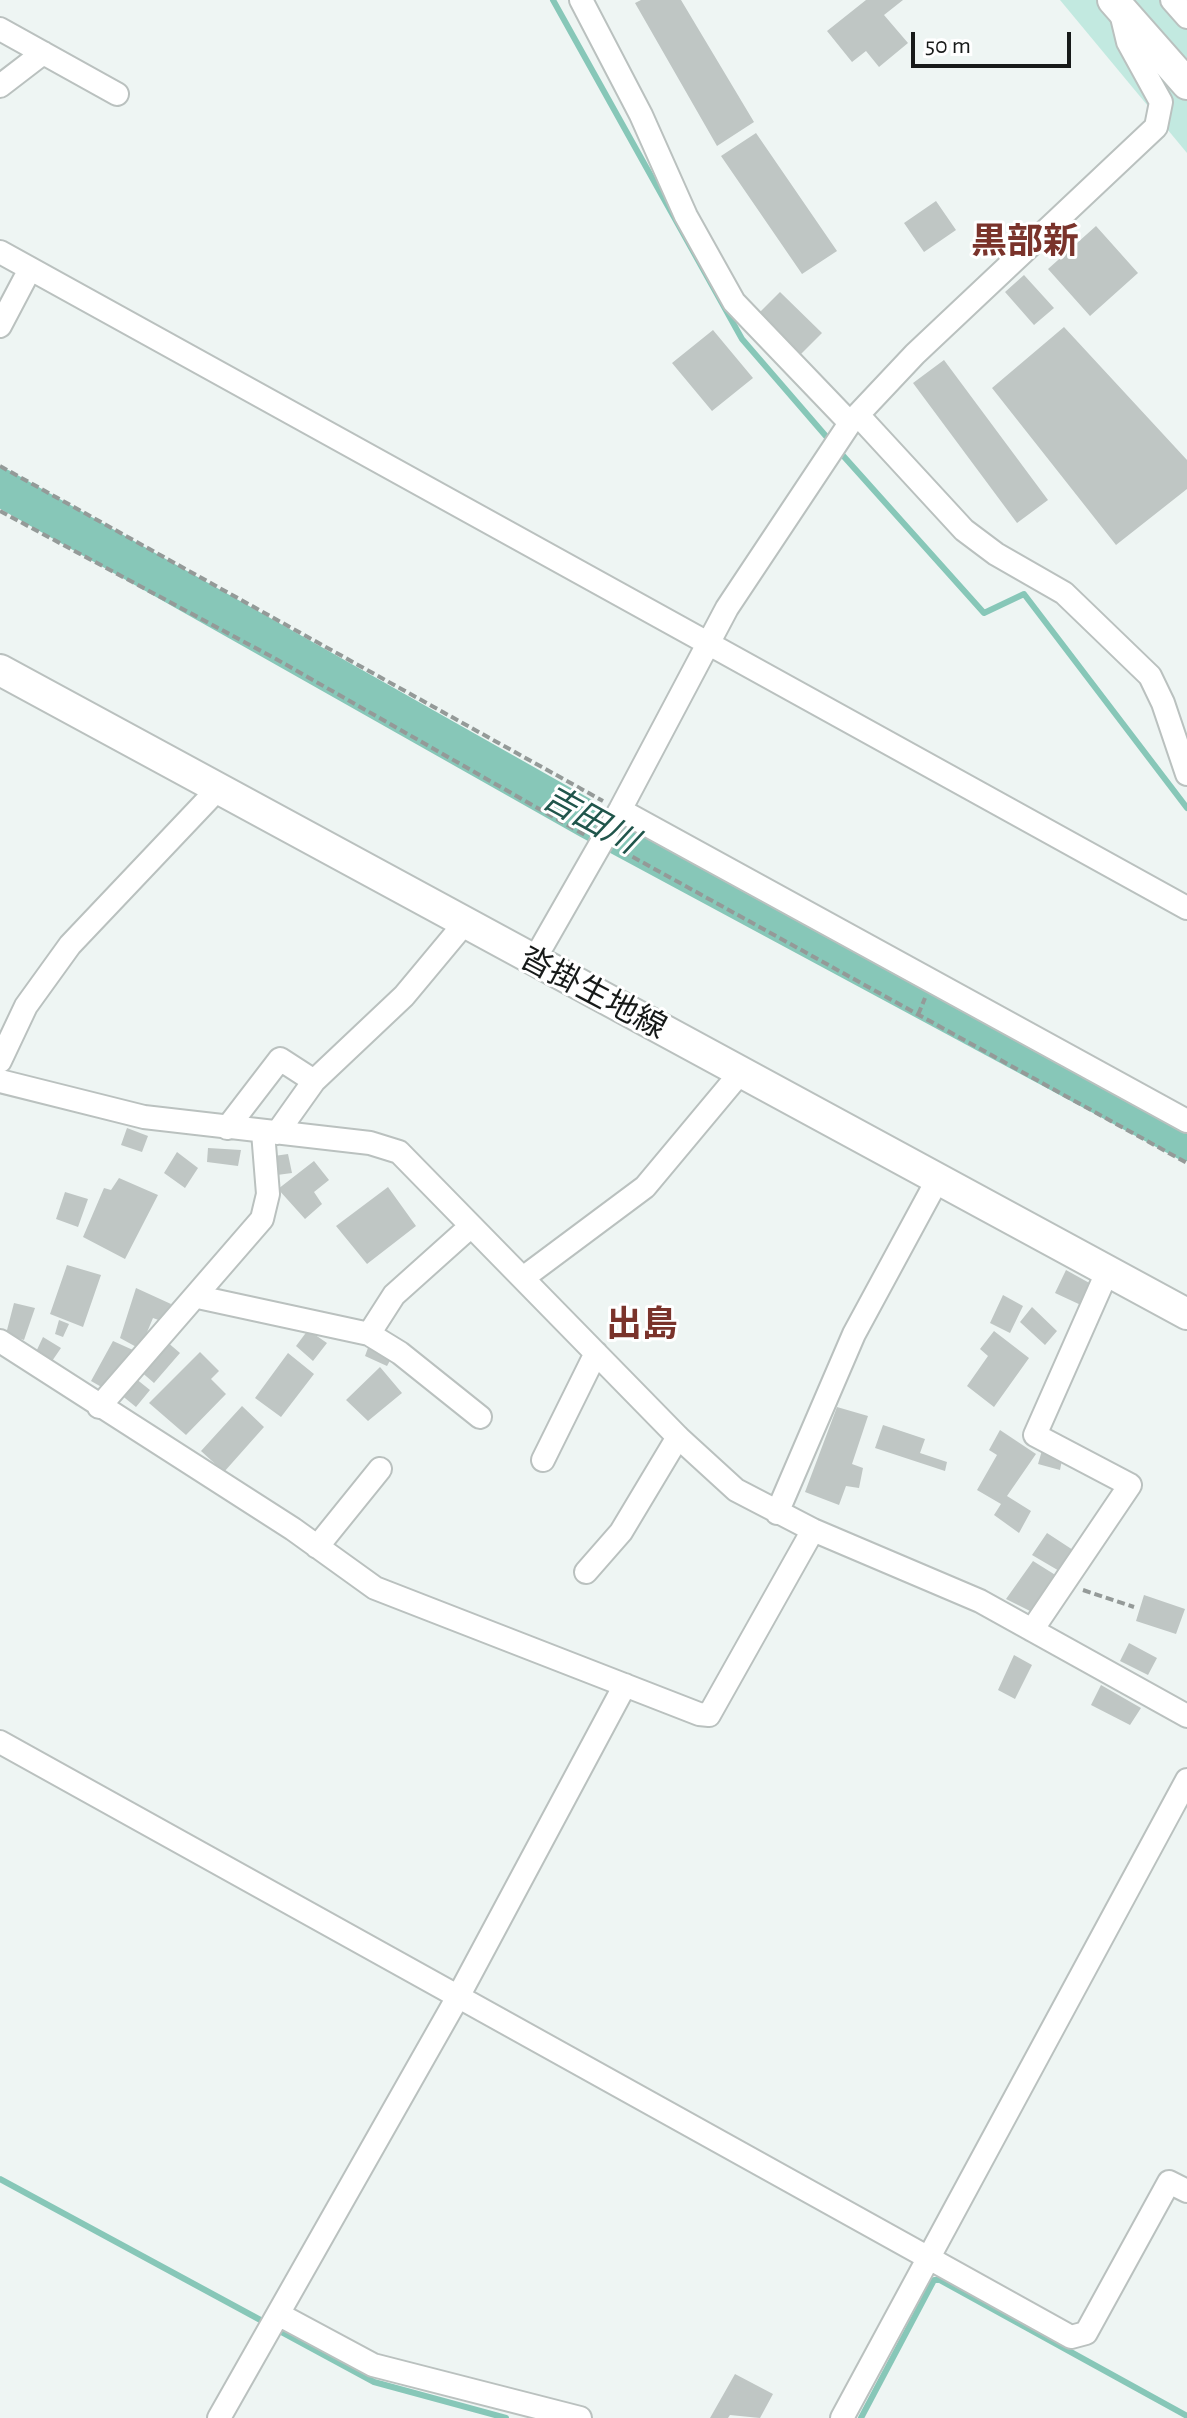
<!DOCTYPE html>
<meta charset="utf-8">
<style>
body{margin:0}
#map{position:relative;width:1187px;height:2418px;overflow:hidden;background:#eef5f3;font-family:"Alegreya Sans",sans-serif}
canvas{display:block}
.scale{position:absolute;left:911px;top:32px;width:160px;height:36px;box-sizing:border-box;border:4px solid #171a19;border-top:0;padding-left:10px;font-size:24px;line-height:28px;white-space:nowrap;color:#171a19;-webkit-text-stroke:6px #fff;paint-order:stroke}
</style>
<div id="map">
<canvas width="1187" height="2418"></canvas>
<div class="scale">50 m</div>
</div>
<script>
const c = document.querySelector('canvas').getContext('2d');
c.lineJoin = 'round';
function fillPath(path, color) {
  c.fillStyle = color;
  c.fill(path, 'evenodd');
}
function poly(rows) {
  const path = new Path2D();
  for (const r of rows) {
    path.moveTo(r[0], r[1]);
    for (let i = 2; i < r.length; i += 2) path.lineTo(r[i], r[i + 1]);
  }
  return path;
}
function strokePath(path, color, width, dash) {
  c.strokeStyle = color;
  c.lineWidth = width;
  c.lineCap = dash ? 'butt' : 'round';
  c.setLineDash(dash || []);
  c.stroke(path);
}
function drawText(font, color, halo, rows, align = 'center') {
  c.font = font + ' "Alegreya Sans","Noto Sans JP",sans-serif';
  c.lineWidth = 6;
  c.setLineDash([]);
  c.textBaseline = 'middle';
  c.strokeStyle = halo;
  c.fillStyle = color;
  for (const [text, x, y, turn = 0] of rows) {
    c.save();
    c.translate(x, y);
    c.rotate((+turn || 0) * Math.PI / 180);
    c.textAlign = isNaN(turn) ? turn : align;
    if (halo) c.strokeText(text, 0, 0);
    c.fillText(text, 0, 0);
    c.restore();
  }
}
const green = poly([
 [1060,0,1187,0,1187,153]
]);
const stream = poly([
 [553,0,742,339,831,442],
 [838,450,984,613,1024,594,1187,808],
 [0,2179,266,2323],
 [276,2329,374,2382,506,2418],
 [861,2418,934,2280,940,2280,1187,2416]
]);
const river = poly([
 [0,487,589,820,1187,1142]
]);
const building = poly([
 [641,0,681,0,754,122,717,146,635,3],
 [866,0,903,0,884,15,908,43,879,67,866,51,852,62,827,31],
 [756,133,837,251,802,274,721,156],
 [936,201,956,230,924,252,904,223],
 [1096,226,1138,273,1090,316,1048,269],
 [1024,275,1054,308,1034,325,1005,292],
 [780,292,822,333,799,356,757,315],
 [1064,327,1187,460,1187,489,1116,545,992,388],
 [713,330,753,378,712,411,672,363],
 [944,360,1048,500,1017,523,913,383],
 [127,1128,148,1136,142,1152,121,1145],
 [208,1148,241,1150,238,1166,207,1162],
 [177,1152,198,1168,185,1188,164,1173],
 [288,1154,292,1173,277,1175,274,1156],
 [314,1161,329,1180,314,1192,322,1204,305,1219,278,1189],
 [119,1178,158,1195,125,1259,83,1237,104,1188,111,1190],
 [388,1187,416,1226,367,1264,336,1226],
 [65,1192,88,1199,78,1227,56,1219],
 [67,1265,101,1275,83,1327,50,1314],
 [1066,1270,1093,1285,1083,1306,1055,1293],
 [136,1288,171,1304,164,1322,153,1318,140,1349,120,1338],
 [1003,1295,1023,1306,1010,1333,990,1323],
 [14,1303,35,1308,24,1340,6,1334],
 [1032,1307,1057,1331,1045,1345,1020,1322],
 [59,1320,69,1324,63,1337,55,1334],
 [308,1330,327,1343,313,1361,296,1346],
 [994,1331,1029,1358,994,1407,967,1386,988,1356,980,1349],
 [43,1337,61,1348,50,1364,35,1354],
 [113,1341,133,1350,105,1389,91,1381],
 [166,1341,180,1353,154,1383,139,1370],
 [369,1345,393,1355,387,1366,365,1356],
 [200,1352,219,1371,211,1379,226,1394,186,1435,149,1403],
 [288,1353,314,1374,281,1417,255,1398],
 [380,1367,402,1393,368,1421,346,1400],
 [135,1378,150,1390,136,1407,120,1394],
 [242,1406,264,1427,224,1472,201,1451],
 [837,1407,868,1416,852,1464,863,1468,859,1488,846,1486,839,1505,805,1492],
 [883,1425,925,1439,920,1453,947,1462,945,1471,875,1448],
 [1000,1430,1036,1454,1007,1496,1031,1511,1019,1533,994,1515,1001,1504,977,1490,997,1455,989,1450],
 [1043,1447,1063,1455,1060,1470,1038,1464],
 [1047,1533,1073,1550,1061,1572,1032,1555],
 [1033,1561,1057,1576,1032,1612,1006,1599],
 [1144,1595,1185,1609,1176,1634,1136,1621],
 [1129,1643,1157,1658,1148,1675,1120,1661],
 [1014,1655,1032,1665,1015,1699,998,1690],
 [1101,1685,1141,1708,1130,1725,1091,1705],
 [735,2374,773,2394,760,2418,730,2415,728,2418,710,2418]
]);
const path = poly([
 [0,466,603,801],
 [0,511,276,659,585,835],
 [622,851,1187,1163],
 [918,1015,925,998],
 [1083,1590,1134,1607]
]);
const street = poly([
 [581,0,641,115,686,216,734,302,850,423],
 [1172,0,1187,17],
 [0,29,117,94],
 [0,86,43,53],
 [0,252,1187,908],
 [0,326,30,269],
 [858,415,964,530,996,554,1064,593,1150,676,1163,703,1187,774],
 [620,810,1187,1121],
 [533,962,620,810,727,608,850,423,915,354,1156,127,1161,102,1128,42,1120,9],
 [0,1061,26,1006,70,945,217,790],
 [0,1081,144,1117,370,1143,399,1152,678,1437,736,1490,813,1530,980,1601,1187,1716],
 [314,1081,404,996,464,924],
 [227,1128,280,1059,314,1081,277,1133],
 [523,1278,645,1187,741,1072],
 [198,1297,369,1334,394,1295,471,1226],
 [369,1334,400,1353,480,1417],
 [0,1341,293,1529,375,1588,699,1714,709,1715,813,1530],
 [99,1407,262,1219,268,1194,263,1132],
 [543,1460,596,1353],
 [777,1513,854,1334,939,1177],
 [317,1547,380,1469],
 [586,1572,621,1532,678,1437],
 [1032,1630,1130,1485,1035,1435,1108,1270],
 [0,1742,1071,2337,1086,2333,1169,2182,1187,2191],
 [278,2314,373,2365,580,2418],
 [219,2418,459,1995,625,1685],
 [842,2418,1187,1780]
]);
const secondary = poly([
 [1113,0,1187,84],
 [0,670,1187,1314]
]);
const streetNames = [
 ["沓掛生地線",593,993,28]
];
const waterNames = [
 ["吉田川",590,820,29]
];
const quarterNames = [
 ["黒部新",1025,242],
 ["出島",642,1325]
];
fillPath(green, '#c2e9e0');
strokePath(stream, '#87c7b8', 6);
strokePath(river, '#87c7b8', 38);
fillPath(building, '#bfc6c4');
strokePath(street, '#bac1bf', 26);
strokePath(secondary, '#bac1bf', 34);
strokePath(path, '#949a98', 4, [8, 4]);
strokePath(street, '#fff', 22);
strokePath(secondary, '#fff', 30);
drawText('32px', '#171a19', '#fff', streetNames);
drawText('italic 34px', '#20554b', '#fff', waterNames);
drawText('bold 36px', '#7a332b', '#fff', quarterNames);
</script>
